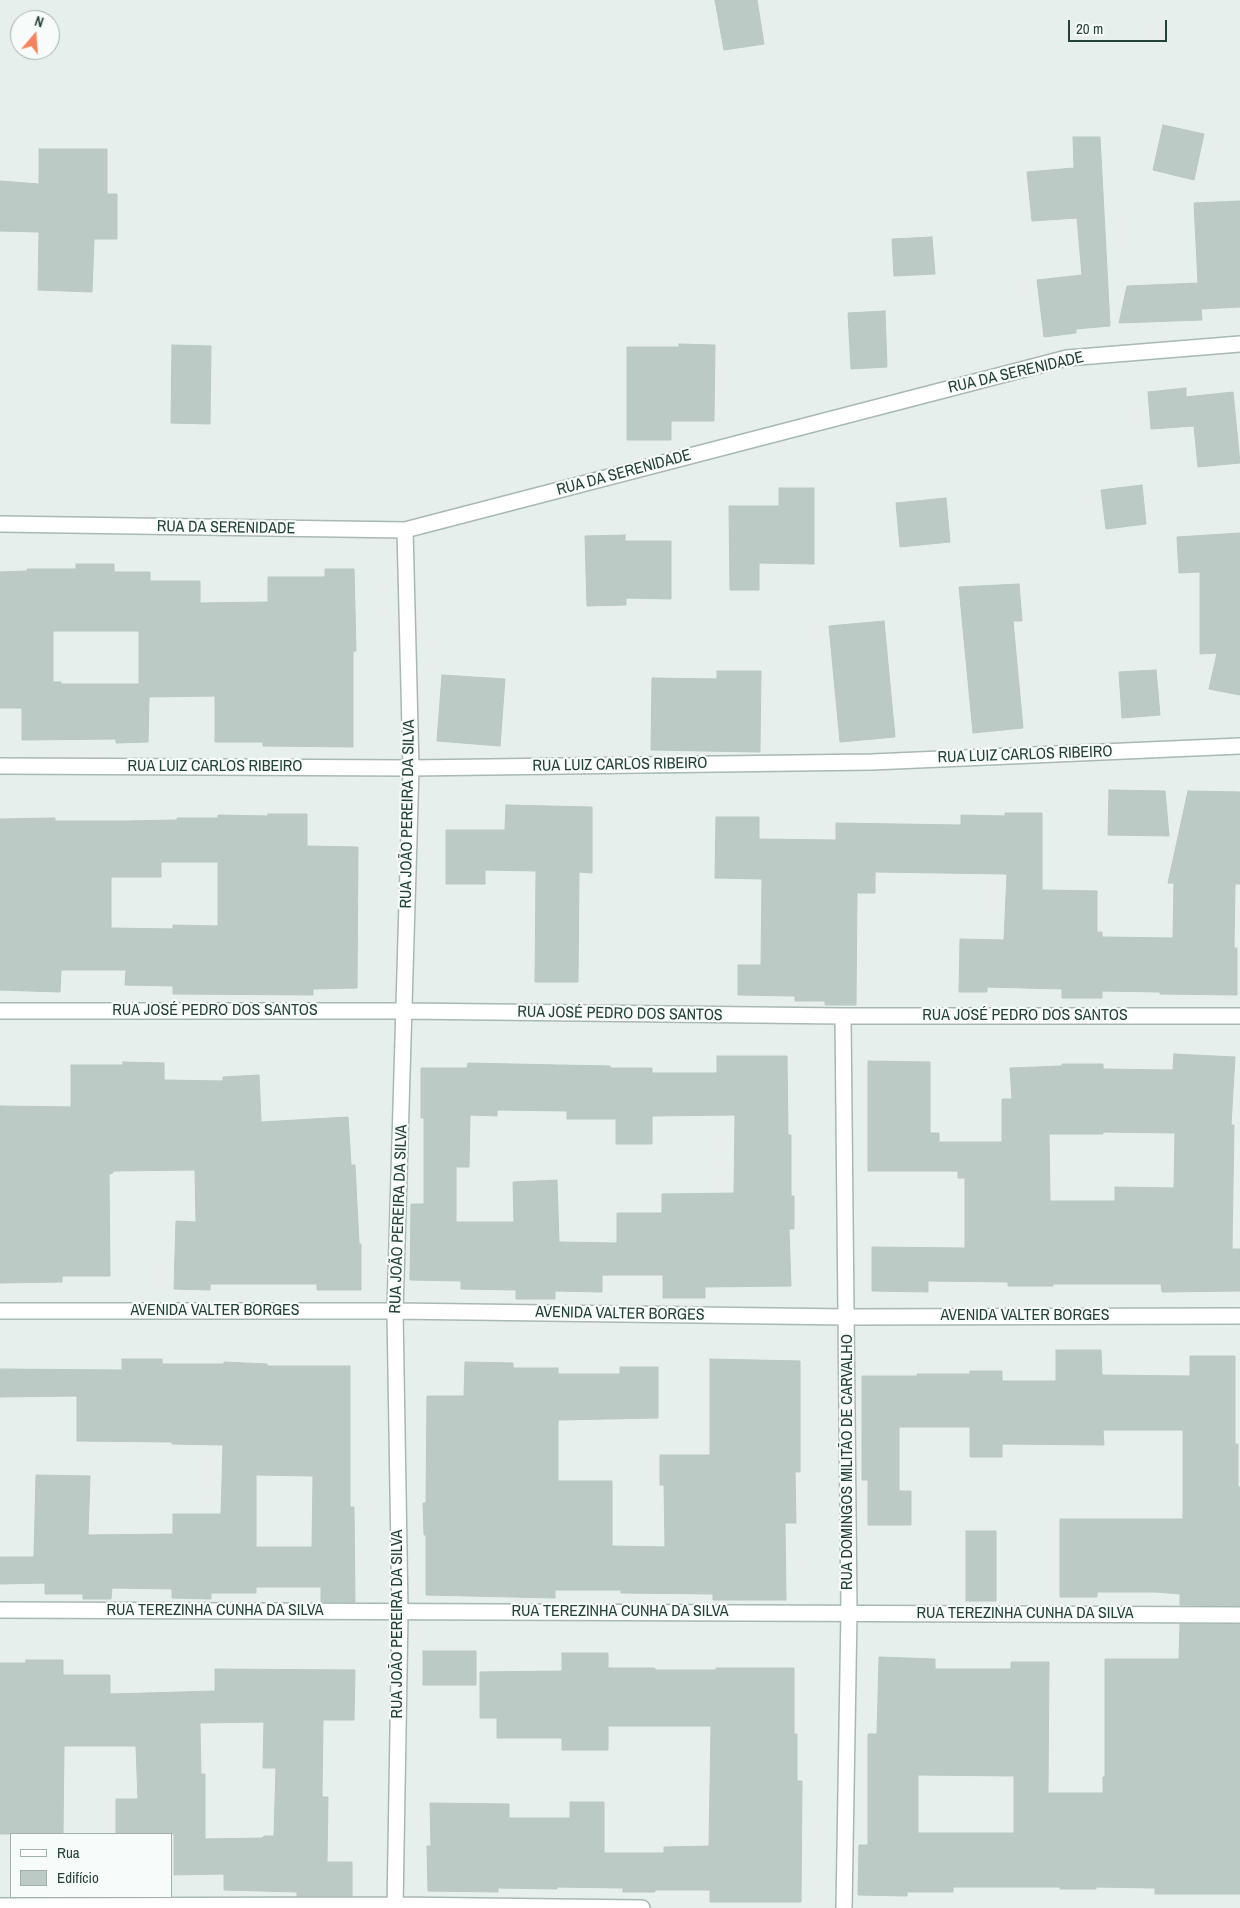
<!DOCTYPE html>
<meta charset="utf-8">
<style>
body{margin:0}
#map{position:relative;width:1240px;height:1908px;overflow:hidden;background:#e6efeb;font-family:"Archivo Narrow",sans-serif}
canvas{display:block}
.legend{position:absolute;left:10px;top:1833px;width:162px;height:65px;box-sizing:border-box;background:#f7fbf9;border:1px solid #a3b1ad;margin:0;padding:6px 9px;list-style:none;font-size:15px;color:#24423a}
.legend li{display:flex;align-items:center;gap:10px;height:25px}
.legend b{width:25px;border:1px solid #a3b1ad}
.north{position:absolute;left:10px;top:10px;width:50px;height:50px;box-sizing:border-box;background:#f7fbf9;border:1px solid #a3b1ad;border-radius:50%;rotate:18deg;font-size:14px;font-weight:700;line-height:20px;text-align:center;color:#24423a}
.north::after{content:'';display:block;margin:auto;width:18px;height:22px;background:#f4845f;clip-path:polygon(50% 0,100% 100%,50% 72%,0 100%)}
.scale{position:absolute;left:1068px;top:20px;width:99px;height:22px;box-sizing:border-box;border:2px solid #24423a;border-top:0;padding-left:6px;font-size:15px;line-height:18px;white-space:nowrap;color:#24423a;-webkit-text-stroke:4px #f7fbf9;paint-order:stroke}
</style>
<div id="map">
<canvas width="1240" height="1908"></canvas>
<ul class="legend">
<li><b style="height:6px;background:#fff"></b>Rua</li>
<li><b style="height:14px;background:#bbcac4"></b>Edifício</li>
</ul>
<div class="north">N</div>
<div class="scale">20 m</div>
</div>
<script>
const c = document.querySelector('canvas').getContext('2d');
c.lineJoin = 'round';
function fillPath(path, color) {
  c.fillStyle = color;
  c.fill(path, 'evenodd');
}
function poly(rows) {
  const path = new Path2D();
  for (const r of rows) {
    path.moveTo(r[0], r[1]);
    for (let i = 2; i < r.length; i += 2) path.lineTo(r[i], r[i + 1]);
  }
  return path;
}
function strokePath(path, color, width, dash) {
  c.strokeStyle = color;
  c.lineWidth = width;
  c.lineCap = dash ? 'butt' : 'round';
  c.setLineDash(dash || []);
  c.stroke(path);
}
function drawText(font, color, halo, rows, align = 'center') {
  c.font = font + ' "Archivo Narrow",sans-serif';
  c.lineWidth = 4.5;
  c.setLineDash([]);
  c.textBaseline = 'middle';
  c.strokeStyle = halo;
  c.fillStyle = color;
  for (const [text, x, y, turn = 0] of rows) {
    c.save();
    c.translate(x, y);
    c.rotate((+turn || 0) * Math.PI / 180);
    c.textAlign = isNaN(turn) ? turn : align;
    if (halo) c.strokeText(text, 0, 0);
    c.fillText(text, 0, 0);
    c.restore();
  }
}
const building = poly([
 [715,0,757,0,764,44,724,50,715,0],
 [1163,125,1204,134,1194,180,1153,170,1163,125],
 [1073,137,1100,137,1110,326,1076,329,1076,333,1044,337,1037,280,1082,275,1077,218,1032,221,1027,172,1074,168,1073,137],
 [39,149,107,149,107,194,117,194,117,239,94,239,92,292,38,290,39,232,0,231,0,181,39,184,39,149],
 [1240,201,1240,307,1201,309,1202,320,1119,323,1127,286,1198,283,1194,203,1240,201],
 [932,237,935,274,894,276,892,239,932,237],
 [885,311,887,367,851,369,848,313,885,311],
 [679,344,715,345,714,421,671,421,671,440,627,440,627,347,679,347,679,344],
 [172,345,211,346,210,424,171,423,172,345],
 [1186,388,1186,397,1233,392,1240,463,1198,467,1194,426,1151,429,1148,392,1186,388],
 [1142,485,1146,524,1106,529,1101,490,1142,485],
 [779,488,814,488,814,564,759,563,759,590,730,590,729,506,779,506,779,488],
 [946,498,950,542,900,547,896,503,946,498],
 [1240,533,1240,695,1209,689,1217,653,1200,654,1200,572,1179,573,1177,537,1240,533],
 [625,535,625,541,671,541,671,599,626,598,626,605,587,606,585,536,625,535],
 [76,564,114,564,114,572,150,572,150,581,200,581,200,603,268,602,268,577,325,577,325,569,354,569,356,651,353,651,353,747,263,746,263,742,215,742,215,696,149,697,148,742,116,743,116,739,22,740,22,708,0,708,0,572,27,571,27,569,76,569,76,564],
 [53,631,139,631,139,684,61,684,61,682,53,682,53,631],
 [1019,584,1022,621,1013,621,1023,728,973,733,959,587,1019,584],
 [884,621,895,737,840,742,829,626,884,621],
 [1156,670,1160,715,1122,718,1119,672,1156,670],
 [717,671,761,671,760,752,651,750,652,678,717,679,717,671],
 [442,675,505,679,500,746,437,741,442,675],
 [1109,790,1165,791,1169,836,1108,835,1109,790],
 [1188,791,1240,792,1240,884,1235,884,1234,948,1237,948,1237,995,1160,994,1160,992,1102,991,1102,998,1062,998,1062,989,987,987,987,992,959,992,960,939,1004,940,1007,874,875,872,875,893,857,893,856,1005,825,1005,825,1001,795,1001,795,996,738,995,738,965,761,965,762,879,715,878,716,817,759,817,759,839,836,840,836,823,961,825,961,815,1005,816,1005,813,1042,813,1042,890,1097,891,1097,932,1102,932,1102,937,1173,938,1174,883,1168,883,1188,791],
 [506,805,592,807,592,873,579,872,578,982,535,982,536,871,485,870,485,884,446,884,446,830,505,830,506,805],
 [268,814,307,814,307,846,358,847,357,988,313,989,313,995,173,994,173,986,125,985,126,970,61,970,60,992,0,990,0,819,55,818,55,821,127,821,177,820,177,818,218,818,218,815,268,816,268,814],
 [161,862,218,862,218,926,173,925,173,929,111,928,111,877,161,877,161,862],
 [1174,1054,1235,1057,1231,1125,1234,1125,1232,1249,1240,1249,1240,1291,1162,1292,1161,1284,1053,1284,1053,1286,1008,1286,1008,1282,928,1281,928,1292,872,1291,872,1247,965,1248,965,1178,958,1178,958,1171,868,1171,868,1061,930,1062,930,1133,939,1133,939,1142,1002,1142,1002,1099,1012,1099,1010,1068,1062,1066,1062,1064,1103,1064,1103,1069,1173,1070,1174,1054],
 [1103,1132,1175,1133,1174,1188,1115,1187,1115,1201,1050,1201,1049,1134,1103,1134,1103,1132],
 [717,1056,787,1056,788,1135,791,1135,791,1196,794,1196,794,1229,789,1229,791,1286,705,1287,705,1298,663,1298,663,1275,602,1275,602,1292,555,1291,555,1299,516,1299,516,1290,461,1289,461,1281,410,1280,411,1204,424,1204,424,1118,421,1118,421,1068,467,1068,468,1063,559,1065,610,1066,610,1068,652,1068,652,1073,717,1073,717,1056],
 [497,1110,567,1111,567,1119,616,1119,616,1144,652,1144,652,1116,735,1115,734,1193,662,1194,662,1213,617,1213,617,1243,559,1242,557,1180,513,1182,514,1222,456,1222,456,1167,469,1167,470,1115,497,1116,497,1110],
 [123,1062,164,1063,164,1080,223,1081,223,1077,259,1075,261,1122,348,1117,351,1165,355,1165,359,1244,361,1244,361,1290,317,1290,317,1284,210,1284,210,1290,174,1289,176,1221,196,1222,195,1170,113,1171,113,1173,109,1174,110,1276,62,1276,62,1282,0,1283,0,1106,71,1107,71,1065,123,1065,123,1062],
 [1056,1350,1101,1350,1102,1375,1190,1376,1190,1356,1235,1356,1235,1444,1238,1444,1238,1487,1240,1487,1240,1606,1180,1605,1180,1594,1156,1592,1097,1592,1097,1597,1060,1597,1060,1519,1183,1519,1183,1430,1103,1430,1104,1445,1002,1444,1002,1457,970,1457,970,1427,899,1427,899,1491,911,1491,911,1525,868,1525,868,1480,862,1480,862,1376,917,1376,917,1374,970,1374,970,1371,1002,1371,1002,1381,1056,1381,1056,1350],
 [122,1359,162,1359,162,1364,224,1364,224,1362,267,1364,267,1366,350,1366,350,1507,354,1507,355,1602,321,1602,321,1587,256,1587,256,1593,211,1593,211,1599,172,1598,172,1589,112,1588,111,1599,83,1599,83,1594,45,1594,45,1583,0,1584,0,1557,34,1557,36,1475,90,1476,88,1535,173,1534,173,1514,221,1514,223,1445,172,1444,172,1442,77,1441,77,1396,0,1397,0,1369,122,1370,122,1359],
 [256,1475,313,1476,312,1547,256,1547,256,1475],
 [710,1359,800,1361,800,1472,795,1472,796,1523,785,1523,786,1600,713,1600,713,1594,621,1593,621,1590,555,1590,555,1598,426,1595,426,1535,424,1535,423,1503,426,1503,427,1396,464,1396,465,1362,513,1363,513,1368,558,1368,558,1374,620,1374,620,1367,658,1367,658,1418,558,1420,558,1481,612,1481,612,1546,665,1547,664,1485,660,1485,660,1455,710,1455,710,1359],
 [966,1531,996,1531,996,1601,966,1601,966,1531],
 [1180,1624,1240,1624,1240,1894,1155,1894,1155,1888,1096,1887,1096,1889,1060,1889,1060,1887,953,1887,953,1892,907,1892,907,1896,858,1895,859,1845,868,1845,868,1734,877,1734,879,1657,935,1659,935,1669,1011,1669,1011,1662,1049,1662,1048,1793,1103,1793,1103,1777,1105,1777,1105,1659,1179,1659,1180,1624],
 [918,1775,1014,1776,1014,1833,918,1833,918,1775],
 [423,1651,476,1651,476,1685,423,1685,423,1651],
 [562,1653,608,1653,608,1668,655,1668,655,1670,716,1670,716,1668,794,1668,794,1734,797,1734,797,1781,802,1781,801,1902,710,1902,710,1890,655,1890,655,1892,623,1892,623,1888,557,1887,557,1889,498,1888,498,1892,428,1891,427,1846,431,1846,430,1803,509,1804,509,1818,570,1818,570,1802,604,1802,604,1853,664,1853,664,1847,709,1846,711,1726,608,1726,608,1750,562,1750,562,1738,497,1738,497,1718,480,1718,480,1672,562,1671,562,1653],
 [26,1660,63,1660,63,1675,110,1675,110,1694,215,1691,215,1669,355,1670,354,1720,323,1720,322,1797,328,1797,327,1862,352,1862,352,1896,297,1896,297,1892,224,1890,224,1874,174,1875,174,1834,116,1834,116,1799,138,1799,136,1746,64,1746,63,1834,0,1834,0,1663,26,1663,26,1660],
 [264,1722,263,1768,276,1768,274,1836,264,1836,263,1838,205,1839,205,1774,201,1774,200,1723,264,1722]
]);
const minor = poly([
 [0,524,405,530,1067,358,1240,344],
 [0,766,411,768,872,762,1240,746],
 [0,1011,405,1011,843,1016,1240,1016],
 [843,1016,849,1612,844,1908],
 [0,1311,395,1311,847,1317,1240,1316],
 [0,1610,1240,1615],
 [0,1906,395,1905,642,1908],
 [395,1908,400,1612,395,1311,411,768,405,530]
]);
const streetNames = [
 ["RUA DA SERENIDADE",1016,373,-13],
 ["RUA DA SERENIDADE",624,473,-15],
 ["RUA DA SERENIDADE",226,528,1],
 ["RUA LUIZ CARLOS RIBEIRO",1025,755,-2],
 ["RUA LUIZ CARLOS RIBEIRO",620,765,-1],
 ["RUA LUIZ CARLOS RIBEIRO",215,767],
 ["RUA JOÃO PEREIRA DA SILVA",408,814,-89],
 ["RUA JOSÉ PEDRO DOS SANTOS",215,1011],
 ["RUA JOSÉ PEDRO DOS SANTOS",620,1014,1],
 ["RUA JOSÉ PEDRO DOS SANTOS",1025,1016],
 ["RUA JOÃO PEREIRA DA SILVA",399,1219,-88],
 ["AVENIDA VALTER BORGES",215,1311],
 ["AVENIDA VALTER BORGES",620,1314,1],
 ["AVENIDA VALTER BORGES",1025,1316],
 ["RUA DOMINGOS MILITÃO DE CARVALHO",848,1462,-90],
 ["RUA TEREZINHA CUNHA DA SILVA",215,1611],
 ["RUA TEREZINHA CUNHA DA SILVA",620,1612],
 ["RUA TEREZINHA CUNHA DA SILVA",1025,1614],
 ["RUA JOÃO PEREIRA DA SILVA",398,1624,-90]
];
fillPath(building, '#bbcac4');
strokePath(building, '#b8c9c2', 1);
strokePath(minor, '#a8b8b2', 18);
strokePath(minor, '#fff', 15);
drawText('16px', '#24423a', '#f7fbf9', streetNames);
</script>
